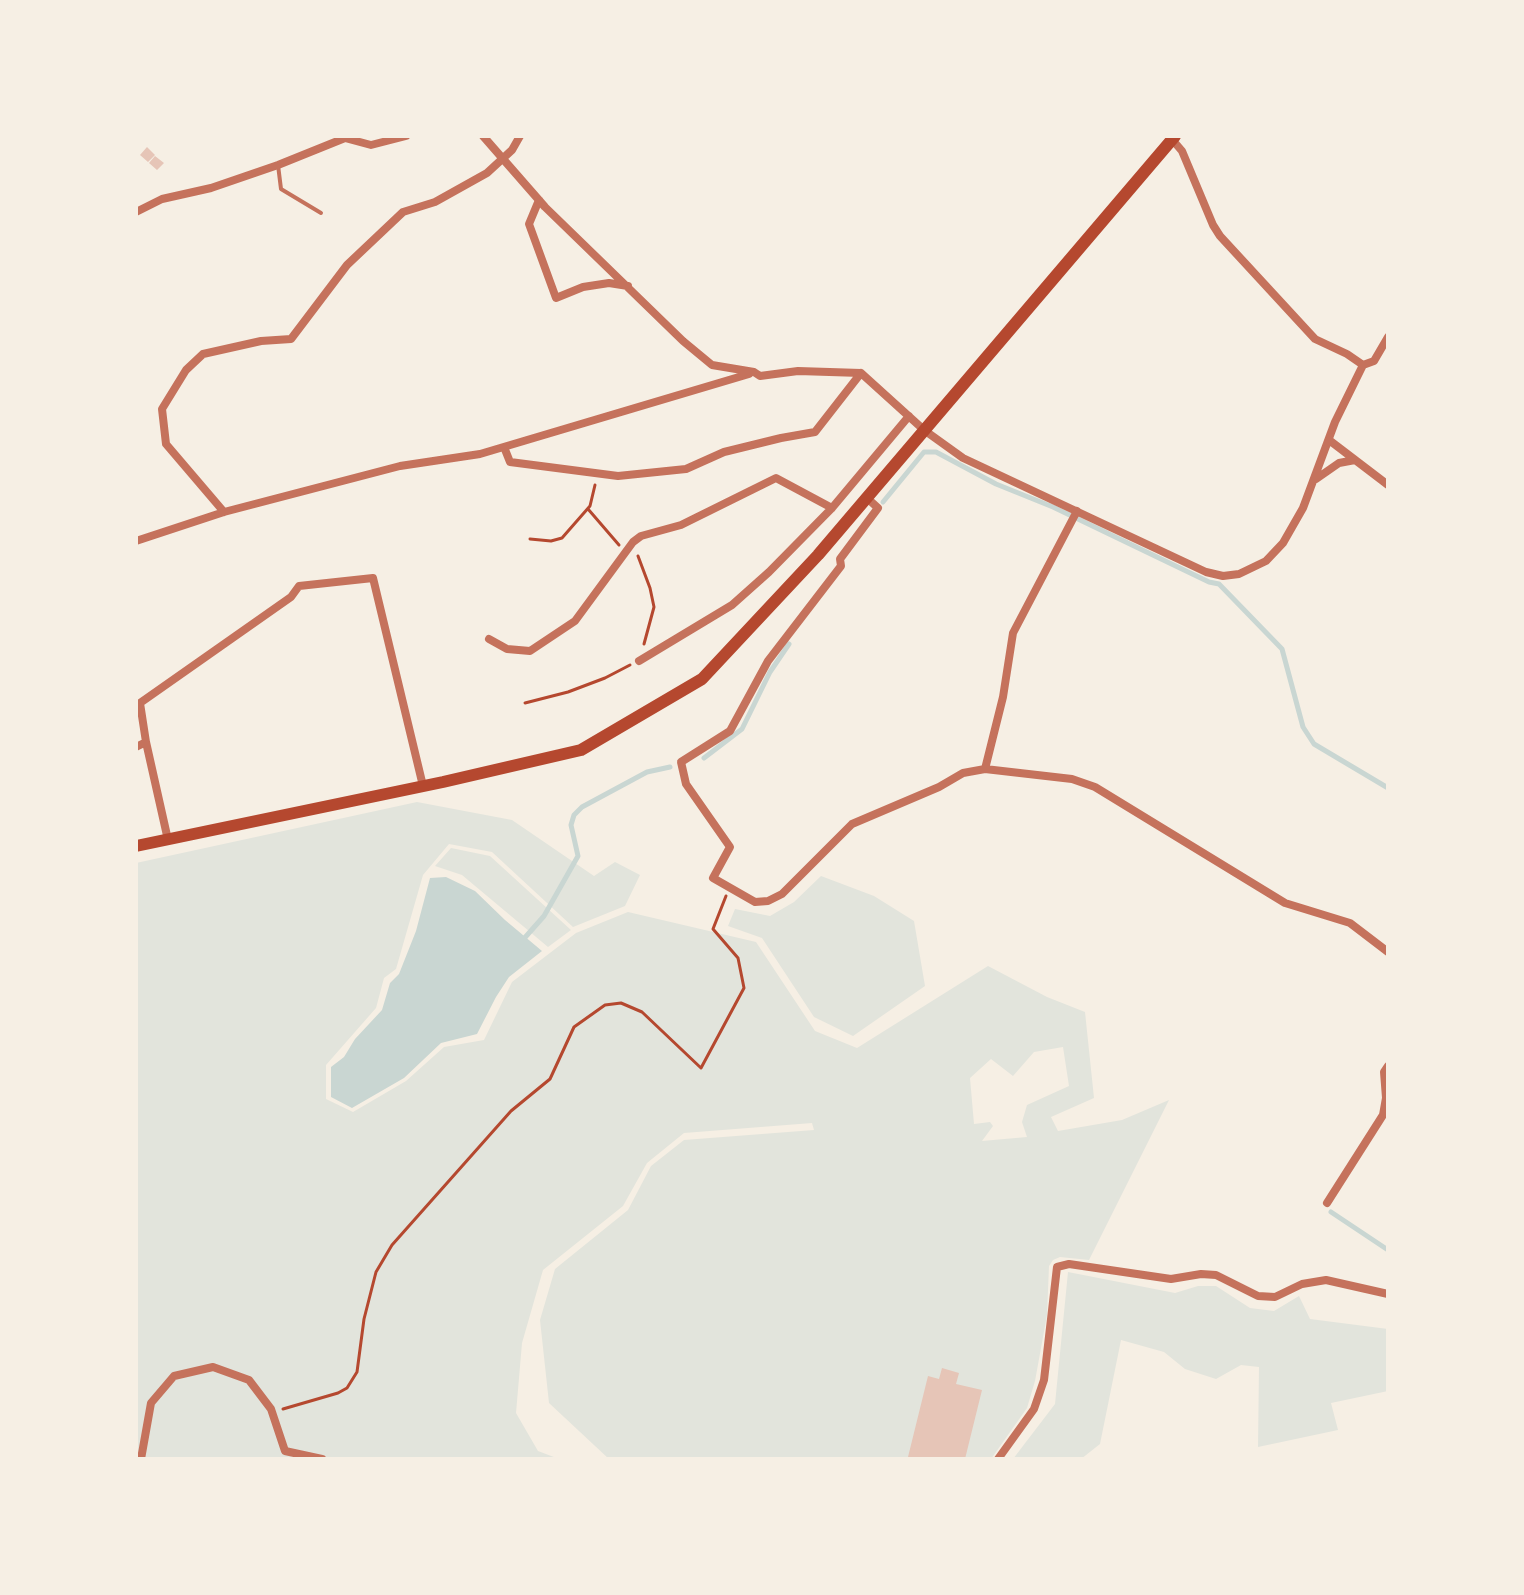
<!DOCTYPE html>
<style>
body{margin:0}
#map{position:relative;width:1524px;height:1595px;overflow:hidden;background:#f6efe4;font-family:"Source Sans 3",sans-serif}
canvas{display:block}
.frame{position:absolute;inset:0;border:138px solid #f6efe4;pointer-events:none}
</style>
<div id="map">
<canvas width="1524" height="1595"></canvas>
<div class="frame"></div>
</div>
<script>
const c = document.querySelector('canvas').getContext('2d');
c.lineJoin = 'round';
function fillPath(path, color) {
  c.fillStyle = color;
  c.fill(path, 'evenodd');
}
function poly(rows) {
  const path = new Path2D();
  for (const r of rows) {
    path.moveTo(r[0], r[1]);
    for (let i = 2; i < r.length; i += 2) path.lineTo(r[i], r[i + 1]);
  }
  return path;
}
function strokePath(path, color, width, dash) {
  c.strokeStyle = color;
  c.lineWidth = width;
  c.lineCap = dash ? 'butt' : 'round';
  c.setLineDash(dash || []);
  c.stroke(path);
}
const green = poly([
 [417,802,512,820,594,876,615,862,640,875,625,906,573,927,492,852,449,844,423,875,396,969,384,978,376,1008,326,1065,326,1099,353,1112,406,1081,444,1047,484,1040,512,982,576,933,628,912,756,942,815,1031,857,1048,988,966,1047,997,1085,1012,1094,1098,1051,1117,1058,1131,1122,1120,1169,1100,1089,1260,1060,1257,1053,1260,1049,1266,1047,1315,1035,1381,1027,1408,991,1459,609,1459,549,1403,540,1320,555,1269,628,1210,651,1166,684,1140,814,1130,812,1123,684,1133,647,1163,623,1206,543,1270,522,1343,516,1413,538,1451,559,1459,136,1459,136,863],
 [1063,1047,1069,1086,1027,1105,1022,1122,1027,1137,982,1141,993,1126,990,1122,974,1124,970,1078,991,1059,1013,1076,1034,1052],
 [451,848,490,856,571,930,548,947,462,875,435,866],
 [821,876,874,896,914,921,925,986,853,1036,814,1017,762,938,728,926,735,909,770,916,794,902],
 [1068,1272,1175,1293,1198,1286,1216,1286,1250,1308,1274,1311,1299,1296,1310,1319,1388,1329,1388,1391,1331,1403,1338,1430,1258,1447,1259,1367,1241,1365,1216,1379,1185,1369,1164,1352,1121,1340,1100,1444,1081,1459,1013,1459,1055,1404]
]);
const water = poly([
 [446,877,475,891,505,920,542,951,509,977,496,997,477,1034,441,1043,404,1078,352,1108,331,1097,331,1067,344,1057,355,1039,382,1010,390,983,399,974,416,931,430,878]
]);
const stream = poly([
 [883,502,924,452,936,452,996,484,1053,507,1209,582,1219,584,1282,649,1303,727,1314,744,1388,788],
 [704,758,742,729,770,672,789,644],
 [521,942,544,916,578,856,571,825,574,815,582,807,647,772,670,767],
 [1331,1212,1388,1250]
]);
const building = poly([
 [147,147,155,155,148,162,140,155],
 [155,156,164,163,157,170,149,163],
 [942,1368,959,1373,956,1384,982,1390,965,1459,908,1457,928,1376,939,1379]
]);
const path = poly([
 [588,509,619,545],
 [530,539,551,541,562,538,590,506,595,485],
 [638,556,650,588,654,607,644,644],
 [136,587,136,599],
 [525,703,568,692,605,678,630,665],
 [283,1409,338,1393,347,1388,357,1372,364,1319,376,1272,392,1245,511,1111,550,1079,574,1027,605,1005,621,1003,642,1012,701,1068,744,988,738,958,713,929,726,896]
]);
const service = poly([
 [278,165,281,189,321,213]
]);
const minor = poly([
 [483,136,545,207,683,341,712,365,754,372,760,376,798,371,861,373,924,430,963,458,1206,572,1223,576,1239,574,1266,561,1283,543,1303,508,1335,422,1363,365,1374,361,1388,337],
 [1170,137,1182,151,1213,225,1220,236,1315,339,1347,354,1363,365],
 [539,200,529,224,556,298,583,287,609,283,628,286],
 [136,212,162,199,211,188,278,165,345,138,371,145,406,136],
 [1329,440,1388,485],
 [504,447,510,462,618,476,686,469,724,452,781,438,815,432,861,373],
 [1316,479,1339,463,1355,460],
 [867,498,878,508,840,559,841,566,768,661,730,731,681,762,686,784,730,847,713,878,755,902,768,901,782,894,852,824,939,787,963,773,985,769,1072,779,1095,787,1285,903,1350,923,1388,952],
 [224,512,166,444,162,409,186,370,203,354,261,341,291,339,347,265,403,212,435,202,487,173,512,150,520,136],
 [136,541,224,512,400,466,480,454,749,374],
 [489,639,507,649,530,651,575,621,633,542,641,536,681,525,776,478,832,508],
 [639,661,732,605,769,572,832,508,909,416],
 [146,742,140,703,291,597,299,586,373,578,423,786],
 [136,747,146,742,168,840],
 [985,769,1003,697,1013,633,1077,511],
 [1327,1203,1383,1115,1386,1098,1384,1072,1388,1066],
 [141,1459,151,1403,174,1376,213,1367,249,1380,271,1409,285,1451,322,1459],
 [998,1459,1034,1409,1044,1380,1057,1267,1069,1264,1171,1279,1201,1274,1216,1275,1258,1296,1275,1297,1302,1284,1326,1280,1388,1294]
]);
const primary = poly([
 [136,846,443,782,581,750,702,679,818,555,1175,136]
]);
fillPath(green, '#e2e4dc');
fillPath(water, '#c9d6d2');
strokePath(stream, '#c9d6d2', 5);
fillPath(building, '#e6c5b7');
strokePath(path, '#b5482f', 3);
strokePath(service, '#c5725c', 4);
strokePath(minor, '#c5725c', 8);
strokePath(primary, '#b5482f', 12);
</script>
